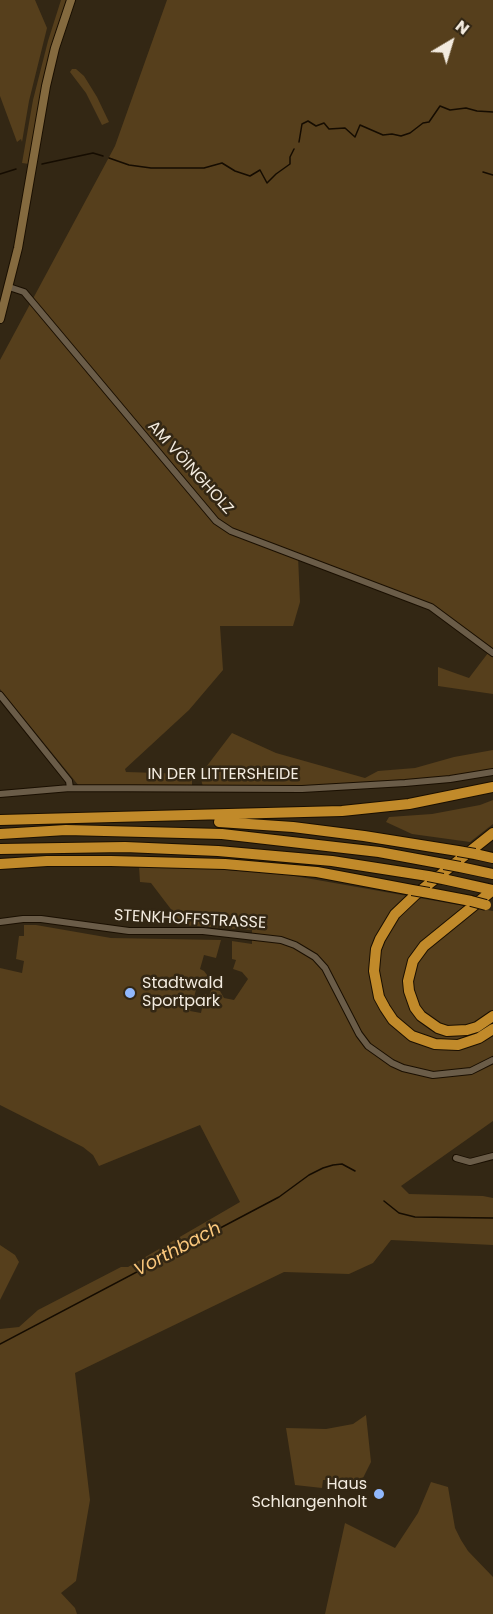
<!DOCTYPE html>
<meta charset="utf-8">
<style>
body{margin:0}
#map{position:relative;width:493px;height:1614px;overflow:hidden;background:#332714;font-family:Poppins,sans-serif}
canvas{display:block}
.north{position:absolute;left:421px;top:12px;width:60px;height:60px;-webkit-text-stroke:4px #332714;paint-order:stroke;rotate:38deg;font-size:16px;font-weight:700;line-height:24px;text-align:center;color:#f3ebdf}
.north::after{content:'';display:block;margin:auto;width:21px;height:27px;background:#f3ebdf;clip-path:polygon(50% 0,100% 100%,50% 72%,0 100%)}
</style>
<div id="map">
<canvas width="493" height="1614"></canvas>
<div class="north">N</div>
</div>
<script>
const c = document.querySelector('canvas').getContext('2d');
c.lineJoin = 'round';
function fillPath(path, color) {
  c.fillStyle = color;
  c.fill(path, 'evenodd');
}
function poly(rows) {
  const path = new Path2D();
  for (const r of rows) {
    path.moveTo(r[0], r[1]);
    for (let i = 2; i < r.length; i += 2) path.lineTo(r[i], r[i + 1]);
  }
  return path;
}
function strokePath(path, color, width, dash) {
  c.strokeStyle = color;
  c.lineWidth = width;
  c.lineCap = dash ? 'butt' : 'round';
  c.setLineDash(dash || []);
  c.stroke(path);
}
function drawText(font, color, halo, rows, align = 'center') {
  c.font = font + ' Poppins,sans-serif';
  c.lineWidth = 5;
  c.setLineDash([]);
  c.textBaseline = 'middle';
  c.strokeStyle = halo;
  c.fillStyle = color;
  for (const [text, x, y, turn = 0] of rows) {
    c.save();
    c.translate(x, y);
    c.rotate((+turn || 0) * Math.PI / 180);
    c.textAlign = isNaN(turn) ? turn : align;
    if (halo) c.strokeText(text, 0, 0);
    c.fillText(text, 0, 0);
    c.restore();
  }
}
const green = poly([
 [0,0,35,0,47,28,29,101,22,142,21,139,17,142,0,96],
 [61,0,67,0,49,57,29,164,22,163,33,100,48,41],
 [167,0,493,0,493,653,431,607,298,556,300,602,293,626,220,626,223,670,189,710,125,769,126,772,192,774,192,787,79,786,0,689,0,360,115,146],
 [72,69,76,69,84,76,97,97,109,122,102,125,86,93,70,72],
 [488,653,493,657,493,694,438,686,438,667,469,678],
 [232,733,276,753,365,778,378,771,415,768,454,757,493,750,493,770,462,775,343,786,203,787,200,775],
 [493,800,493,824,470,842,412,834,386,822,389,817,432,814,480,805],
 [139,866,215,869,289,875,493,911,493,1121,401,1186,409,1194,483,1196,493,1198,493,1245,391,1240,373,1263,349,1274,284,1272,75,1373,90,1500,76,1581,61,1593,75,1608,77,1614,0,1614,0,1329,19,1327,38,1310,121,1267,128,1267,240,1202,200,1125,99,1166,93,1155,83,1147,0,1105,0,968,22,973,24,961,16,959,19,936,24,936,24,925,36,925,111,938,221,940,216,958,204,955,200,969,204,971,207,975,204,989,198,988,196,990,190,1011,201,1013,205,994,209,996,212,988,220,991,224,998,234,1000,248,979,242,972,233,969,236,960,232,959,232,941,252,944,252,930,183,925,151,883,140,882],
 [0,1245,15,1255,19,1262,0,1300],
 [366,1415,371,1462,360,1484,344,1483,343,1480,323,1480,322,1488,295,1485,286,1428,326,1429,353,1424],
 [431,1482,448,1487,455,1528,461,1540,468,1551,493,1577,493,1614,325,1614,345,1523,395,1548,418,1513]
]);
const stream = poly([
 [299,142,302,124,308,121,316,126,324,123,329,129,345,128,355,137,360,125,383,135,392,134,401,136,410,133,423,123,429,122,440,106,450,110,466,108,477,111,493,112],
 [109,158,129,165,151,168,204,168,222,163,235,171,250,176,260,170,267,183,276,174,290,164,290,157,294,149],
 [42,164,93,153,103,156],
 [483,172,493,175],
 [0,174,16,169],
 [384,1201,399,1213,415,1217,493,1218],
 [0,1344,279,1197,309,1175,323,1168,333,1165,342,1164,355,1171]
]);
const street = poly([
 [9,287,24,292,216,521,231,531,431,607,493,653],
 [0,695,69,781,70,788],
 [0,794,70,788,302,789,405,783,450,779,493,772],
 [0,922,23,919,41,919,129,931,203,931,281,940,295,945,315,957,325,968,359,1034,368,1046,392,1063,403,1068,433,1075,471,1071,493,1060],
 [456,1158,470,1162,493,1156]
]);
const secondary = poly([
 [0,319,18,248,46,86,55,48,71,0]
]);
const highway = poly([
 [0,820,342,811,409,804,493,787],
 [219,822,293,827,364,836,458,851],
 [493,833,415,895,395,914,380,939,376,949,374,971,379,997,385,1008,393,1020,412,1036,435,1044,458,1045,479,1038,493,1029],
 [0,834,66,830,222,834,379,852,444,864],
 [0,849,125,847,218,851,332,861,428,876],
 [475,854,493,858],
 [0,864,47,861,111,861,225,864,317,872,412,890],
 [460,867,493,874],
 [443,879,493,890],
 [493,890,424,946,413,961,408,981,409,991,415,1008,421,1016,438,1028,447,1031,467,1030,477,1027,493,1016],
 [429,893,471,901]
]);
const highwayBridge = poly([
 [458,851,475,854],
 [444,864,460,867],
 [428,876,443,879],
 [412,890,429,893],
 [471,901,486,905]
]);
const markers = [
 [130,993,6,"#91b8fd"],
 [379,1494,6,"#91b8fd"]
];
const streetNames = [
 ["AM VÖINGHOLZ",190,468,48],
 ["IN DER LITTERSHEIDE",223,775],
 ["STENKHOFFSTRASSE",190,920,3]
];
const poiNames = [
 ["Stadtwald",142,984],
 ["Sportpark",142,1002],
 ["Haus",367,1485,"right"],
 ["Schlangenholt",367,1503,"right"]
];
const waterNames = [
 ["Vorthbach",178,1250,-28]
];
fillPath(green, '#563f1c');
strokePath(stream, '#150c01', 1.5);
strokePath(street, '#1a0f01', 8);
strokePath(secondary, '#1a0f01', 10);
strokePath(highway, '#1a0f01', 12);
strokePath(street, '#6a5c48', 6);
strokePath(secondary, '#846a3f', 8);
strokePath(highway, '#c18a2a', 10);
strokePath(highwayBridge, '#1a0f01', 12, []);
strokePath(highwayBridge, '#c18a2a', 10);
for (const [x, y, r, color] of markers) {
  const dot = new Path2D();
  dot.arc(x, y, r, 0, 2 * Math.PI);
  c.fillStyle = color;
  c.fill(dot);
  strokePath(dot, '#332714', 2);
}
drawText('16px', '#f3ebdf', '#332714', streetNames);
drawText('16px', '#f3ebdf', '#332714', poiNames, 'left');
drawText('italic 18px', '#fbc87d', '#332714', waterNames);
</script>
